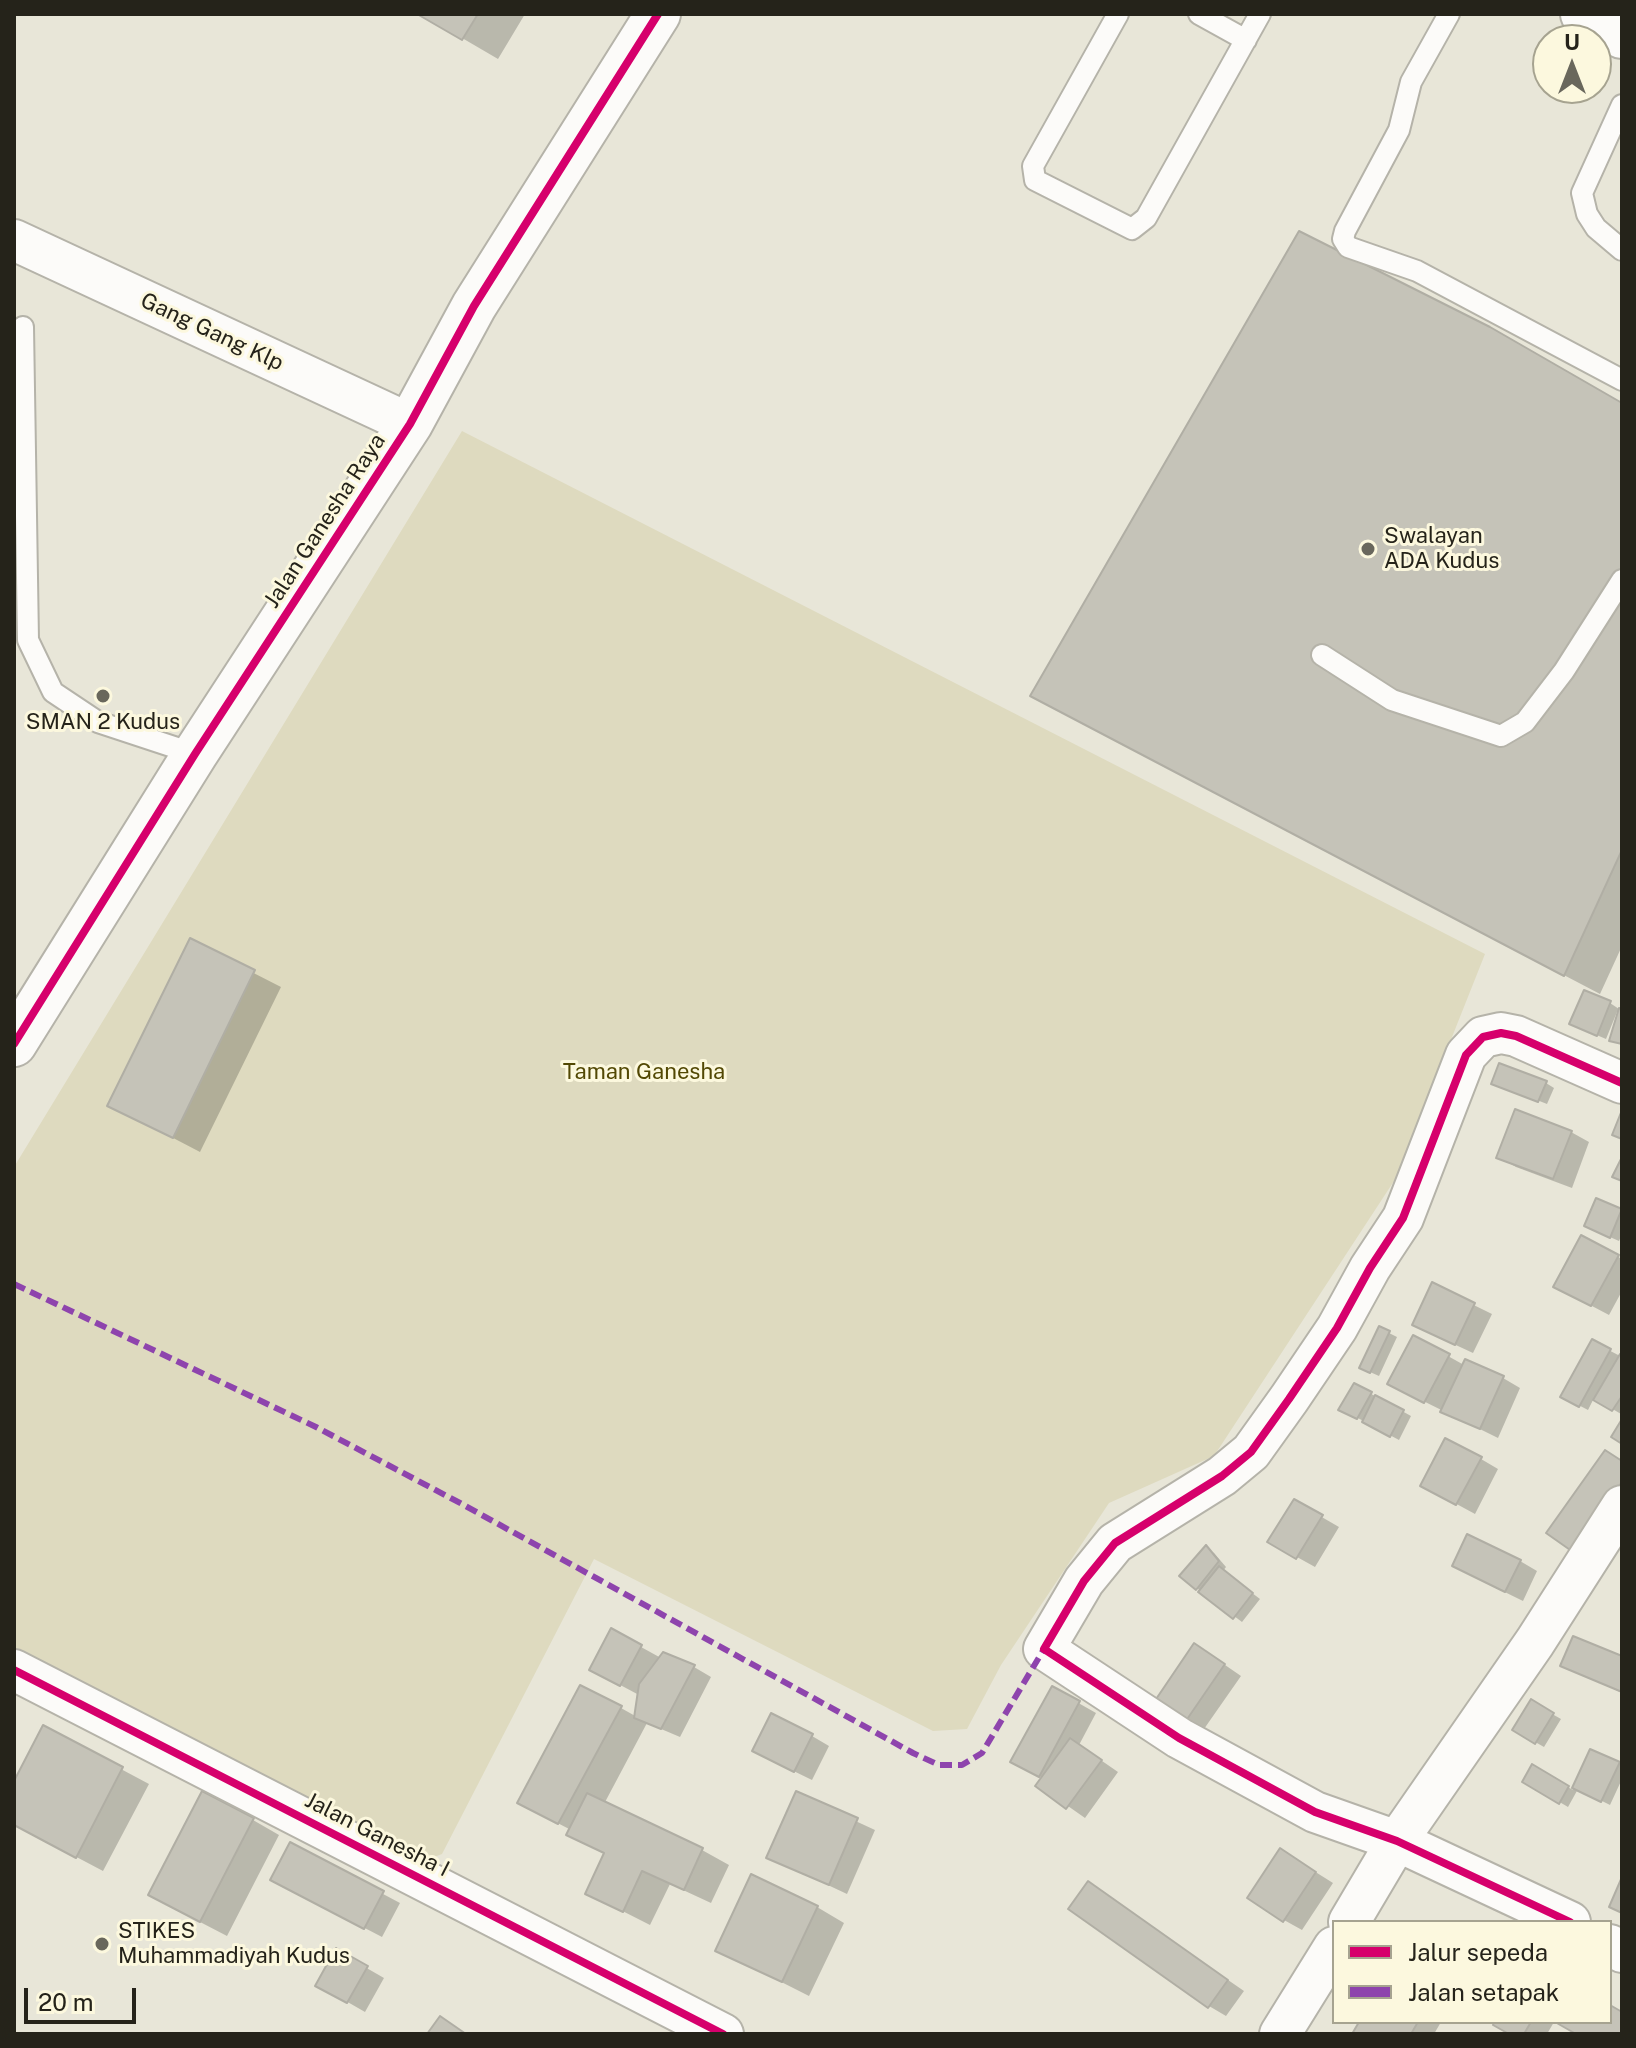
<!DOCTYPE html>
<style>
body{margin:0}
#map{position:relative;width:1636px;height:2048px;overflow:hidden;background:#e8e6d8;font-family:"Public Sans",sans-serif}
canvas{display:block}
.frame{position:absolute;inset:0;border:16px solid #25231a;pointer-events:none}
.legend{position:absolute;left:1332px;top:1920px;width:280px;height:104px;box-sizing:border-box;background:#fcf8de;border:2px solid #a6a390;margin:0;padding:10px 14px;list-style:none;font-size:24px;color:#25231a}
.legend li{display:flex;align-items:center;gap:16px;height:40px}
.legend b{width:40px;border:2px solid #a6a390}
.north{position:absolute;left:1532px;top:24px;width:80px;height:80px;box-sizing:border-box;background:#fcf8de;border:2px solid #a6a390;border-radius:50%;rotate:0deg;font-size:22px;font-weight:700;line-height:32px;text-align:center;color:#25231a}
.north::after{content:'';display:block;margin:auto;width:28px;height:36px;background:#69675c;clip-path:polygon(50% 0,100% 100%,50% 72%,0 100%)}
.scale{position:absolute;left:24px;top:1988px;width:112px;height:36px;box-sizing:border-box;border:4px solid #25231a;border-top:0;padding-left:10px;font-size:24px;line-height:28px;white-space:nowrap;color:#25231a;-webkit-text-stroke:6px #fcf8de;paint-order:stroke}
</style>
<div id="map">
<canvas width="1636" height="2048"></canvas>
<div class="frame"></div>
<ul class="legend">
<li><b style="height:10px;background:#d6006c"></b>Jalur sepeda</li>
<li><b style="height:10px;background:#8e44ad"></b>Jalan setapak</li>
</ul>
<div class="north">U</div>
<div class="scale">20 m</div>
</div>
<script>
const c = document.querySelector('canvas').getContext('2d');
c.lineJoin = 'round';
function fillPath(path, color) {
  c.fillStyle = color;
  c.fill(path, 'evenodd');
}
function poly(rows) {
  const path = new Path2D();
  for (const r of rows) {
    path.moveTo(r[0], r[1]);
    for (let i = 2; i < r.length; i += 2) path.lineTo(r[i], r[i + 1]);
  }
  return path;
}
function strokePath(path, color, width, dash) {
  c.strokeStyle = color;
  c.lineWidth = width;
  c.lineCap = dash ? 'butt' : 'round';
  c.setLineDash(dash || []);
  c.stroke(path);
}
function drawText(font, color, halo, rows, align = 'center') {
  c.font = font + ' "Public Sans",sans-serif';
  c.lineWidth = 6;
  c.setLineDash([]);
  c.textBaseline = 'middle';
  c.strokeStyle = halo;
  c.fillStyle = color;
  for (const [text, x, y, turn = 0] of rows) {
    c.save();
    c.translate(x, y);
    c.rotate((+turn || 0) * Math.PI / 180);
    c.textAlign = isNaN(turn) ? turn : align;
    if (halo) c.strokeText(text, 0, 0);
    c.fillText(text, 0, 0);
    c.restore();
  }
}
const green = poly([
 [462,431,1485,954,1396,1178,1214,1456,1109,1503,1001,1665,967,1729,933,1731,594,1559,442,1854,424,1861,14,1649,14,1167]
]);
const shadow = poly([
 [421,14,525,14,498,59],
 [1622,405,1622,946,1600,994,1068,715],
 [14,580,16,581,16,618,14,618],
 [191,941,281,987,200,1152,110,1105],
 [1585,992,1610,1003,1622,1011,1622,1045,1612,1040,1619,1013,1617,1012,1606,1039,1580,1028],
 [1546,1083,1554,1088,1547,1104,1499,1085],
 [1571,1132,1589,1142,1572,1188,1516,1167,1499,1157],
 [1597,1201,1622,1212,1622,1234,1619,1241,1594,1230],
 [1581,1238,1622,1259,1622,1291,1609,1315,1573,1296],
 [1433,1285,1492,1314,1473,1353,1432,1334],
 [1389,1333,1397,1337,1379,1376,1370,1372],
 [1414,1337,1464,1365,1503,1378,1520,1388,1498,1438,1407,1393],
 [1593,1342,1622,1357,1621,1414,1594,1398,1588,1410,1563,1397],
 [1355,1385,1411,1416,1399,1440,1341,1409],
 [1481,1459,1498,1469,1475,1514,1440,1495],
 [1294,1501,1339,1527,1315,1567,1270,1542],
 [1206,1548,1214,1553,1226,1567,1223,1571,1260,1599,1242,1622,1197,1588],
 [1520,1561,1537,1571,1523,1601,1472,1576],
 [612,1631,661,1658,694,1667,711,1677,680,1737,647,1723,604,1804,702,1850,729,1865,711,1903,670,1884,650,1925,587,1893,606,1854,569,1834,571,1830,546,1817,621,1708,637,1717,639,1695,609,1679],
 [1212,1656,1241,1676,1197,1739,1180,1729],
 [1622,1659,1622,1693,1563,1665],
 [1052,1688,1096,1713,1079,1745,1118,1772,1085,1818,1038,1785,1043,1778,1031,1772],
 [1531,1702,1561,1719,1544,1747,1514,1730],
 [44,1728,149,1784,103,1871,14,1824,14,1785],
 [812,1736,829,1746,812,1780,773,1761],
 [1591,1751,1622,1765,1622,1779,1610,1805,1578,1789,1568,1807,1524,1781,1533,1767,1573,1790],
 [797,1794,875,1830,847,1894,768,1857],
 [253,1820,279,1835,227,1936,177,1910],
 [291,1845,400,1903,382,1937,290,1889],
 [1298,1861,1333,1883,1302,1930,1284,1920],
 [1089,1884,1244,1991,1226,2016,1209,2006],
 [817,1907,844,1923,809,1996,718,1950],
 [337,1951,384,1978,365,2012,318,1985],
 [1361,2022,1441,2022,1434,2034,1355,2034],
 [1497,2022,1554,2022,1547,2034,1513,2034]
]);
const building = poly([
 [417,14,478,14,462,40,417,14],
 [1299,231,1490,327,1622,403,1622,850,1564,976,1030,696,1299,231],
 [190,938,255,970,173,1138,107,1106,190,938],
 [1584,990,1611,1001,1597,1036,1569,1024,1584,990],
 [1619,1008,1622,1009,1622,1044,1609,1041,1619,1008],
 [1499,1063,1547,1081,1538,1102,1491,1084,1499,1063],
 [1515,1109,1572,1131,1553,1179,1496,1158,1515,1109],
 [1622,1110,1622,1139,1612,1135,1622,1110],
 [1622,1157,1622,1181,1612,1177,1622,1157],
 [1596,1198,1622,1209,1610,1238,1584,1226,1596,1198],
 [1581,1235,1619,1255,1591,1306,1553,1287,1581,1235],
 [1432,1282,1475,1303,1455,1345,1412,1325,1432,1282],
 [1379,1326,1390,1331,1370,1373,1359,1368,1379,1326],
 [1413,1335,1450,1354,1424,1403,1387,1384,1413,1335],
 [1592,1339,1611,1349,1579,1407,1560,1397,1592,1339],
 [1620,1354,1622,1355,1622,1396,1612,1411,1593,1400,1620,1354],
 [1465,1359,1504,1376,1480,1429,1440,1412,1465,1359],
 [1354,1383,1372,1392,1357,1419,1338,1410,1354,1383],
 [1375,1395,1404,1410,1390,1437,1362,1422,1375,1395],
 [1622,1419,1622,1444,1611,1437,1622,1419],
 [1445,1438,1482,1457,1456,1505,1420,1486,1445,1438],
 [1605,1450,1622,1461,1622,1482,1573,1552,1546,1533,1605,1450],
 [1294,1499,1323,1515,1296,1559,1267,1542,1294,1499],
 [1467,1534,1521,1560,1505,1592,1452,1566,1467,1534],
 [1206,1545,1219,1561,1196,1590,1179,1576,1206,1545],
 [1219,1566,1253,1593,1233,1619,1198,1592,1219,1566],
 [611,1628,642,1645,620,1686,589,1670,611,1628],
 [1573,1636,1622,1656,1622,1692,1560,1666,1573,1636],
 [1194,1643,1225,1664,1179,1731,1148,1711,1194,1643],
 [663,1652,695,1665,661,1729,634,1718,639,1684,663,1652],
 [580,1685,622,1706,558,1824,517,1803,580,1685],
 [1052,1686,1080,1701,1039,1777,1010,1762,1052,1686],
 [1531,1699,1554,1713,1535,1744,1512,1730,1531,1699],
 [771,1713,813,1734,794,1772,752,1751,771,1713],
 [43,1725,123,1767,76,1858,14,1825,14,1781,43,1725],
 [1070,1738,1102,1760,1066,1809,1035,1786,1070,1738],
 [1590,1749,1620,1762,1601,1802,1572,1788,1590,1749],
 [1532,1764,1569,1786,1559,1804,1522,1782,1532,1764],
 [202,1791,254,1818,200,1922,148,1895,202,1791],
 [796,1791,858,1818,829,1885,766,1858,796,1791],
 [587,1793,703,1848,684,1890,642,1871,623,1912,585,1894,604,1853,566,1835,587,1793],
 [290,1842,384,1891,364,1929,270,1880,290,1842],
 [1280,1848,1316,1872,1283,1922,1247,1898,1280,1848],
 [751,1874,818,1906,782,1982,715,1951,751,1874],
 [1622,1877,1622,1913,1609,1907,1622,1877],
 [1088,1881,1228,1980,1208,2008,1068,1909,1088,1881],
 [336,1948,368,1966,347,2003,315,1986,336,1948],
 [1610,2005,1622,2012,1622,2034,1576,2034,1555,2022,1610,2022,1610,2005],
 [440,2016,466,2034,427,2034,440,2016],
 [1359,2022,1418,2022,1411,2034,1352,2034,1359,2022],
 [1494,2022,1531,2022,1524,2034,1509,2034,1493,2025,1494,2022]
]);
const service = poly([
 [1118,14,1033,166,1035,180,1132,229,1146,218,1260,14],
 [1199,14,1246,40],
 [1449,14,1411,82,1399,130,1345,231,1343,239,1348,247,1417,271,1622,380],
 [1622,105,1582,193,1587,214,1596,228,1622,250],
 [23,327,28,640,53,692,98,722,195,754],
 [1322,655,1392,700,1501,736,1525,722,1564,671,1622,580]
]);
const minor = poly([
 [14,240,410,424],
 [14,1670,723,2034],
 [1349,1922,1397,1841,1535,1642,1622,1506],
 [1570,1922,1397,1841,1315,1812,1179,1738,1044,1649,1084,1581,1115,1543,1222,1476,1251,1452,1289,1399,1337,1328,1370,1268,1403,1218,1466,1055,1483,1037,1501,1033,1516,1036,1622,1083],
 [1610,1945,1622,1952],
 [1280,2034,1334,1947]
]);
const tertiary = poly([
 [14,1044,195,754,410,424,474,306,658,14]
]);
const secondary = poly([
 [1583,14,1622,36]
]);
const quiet = poly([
 [14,1284,316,1427,462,1504,913,1753,939,1765,962,1765,982,1753,1044,1649]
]);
const cycleway = poly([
 [14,1044,195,754,410,424,474,306,658,14],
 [14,1670,723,2034],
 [1570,1922,1397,1841,1315,1812,1179,1738,1044,1649,1084,1581,1115,1543,1222,1476,1251,1452,1289,1399,1337,1328,1370,1268,1403,1218,1466,1055,1483,1037,1501,1033,1516,1036,1622,1083]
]);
const markers = [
 [1368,549,8,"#69675c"],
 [103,696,8,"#69675c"],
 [102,1944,8,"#69675c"]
];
const streetNames = [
 ["Gang Gang Klp",212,332,25],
 ["Jalan Ganesha Raya",325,521,-57],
 ["Jalan Ganesha I",377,1835,27]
];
const poiNames = [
 ["Swalayan",1384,536],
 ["ADA Kudus",1384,561],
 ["SMAN 2 Kudus",103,722,"center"],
 ["STIKES",118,1931],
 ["Muhammadiyah Kudus",118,1956]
];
const parkNames = [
 ["Taman Ganesha",644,1072]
];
fillPath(green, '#dedabf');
fillPath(shadow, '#0003');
fillPath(building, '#c5c3b8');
strokePath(building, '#b0aea4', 2);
strokePath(service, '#b5b3a9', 24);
strokePath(minor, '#b5b3a9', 44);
strokePath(tertiary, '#b5b3a9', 48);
strokePath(secondary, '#b5b3a9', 48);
strokePath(service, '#fcfbf9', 20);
strokePath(minor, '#fcfbf9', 40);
strokePath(tertiary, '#fcfbf9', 44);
strokePath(secondary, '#fcfbf9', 44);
strokePath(quiet, '#8e44ad', 6, [12, 6]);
strokePath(cycleway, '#d6006c', 8);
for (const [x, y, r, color] of markers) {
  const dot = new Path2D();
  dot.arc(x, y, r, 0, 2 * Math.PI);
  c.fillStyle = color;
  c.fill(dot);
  strokePath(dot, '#fcf8de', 3);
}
drawText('22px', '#25231a', '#fcf8de', streetNames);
drawText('22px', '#25231a', '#fcf8de', poiNames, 'left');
drawText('22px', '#524804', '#fcf8de', parkNames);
</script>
